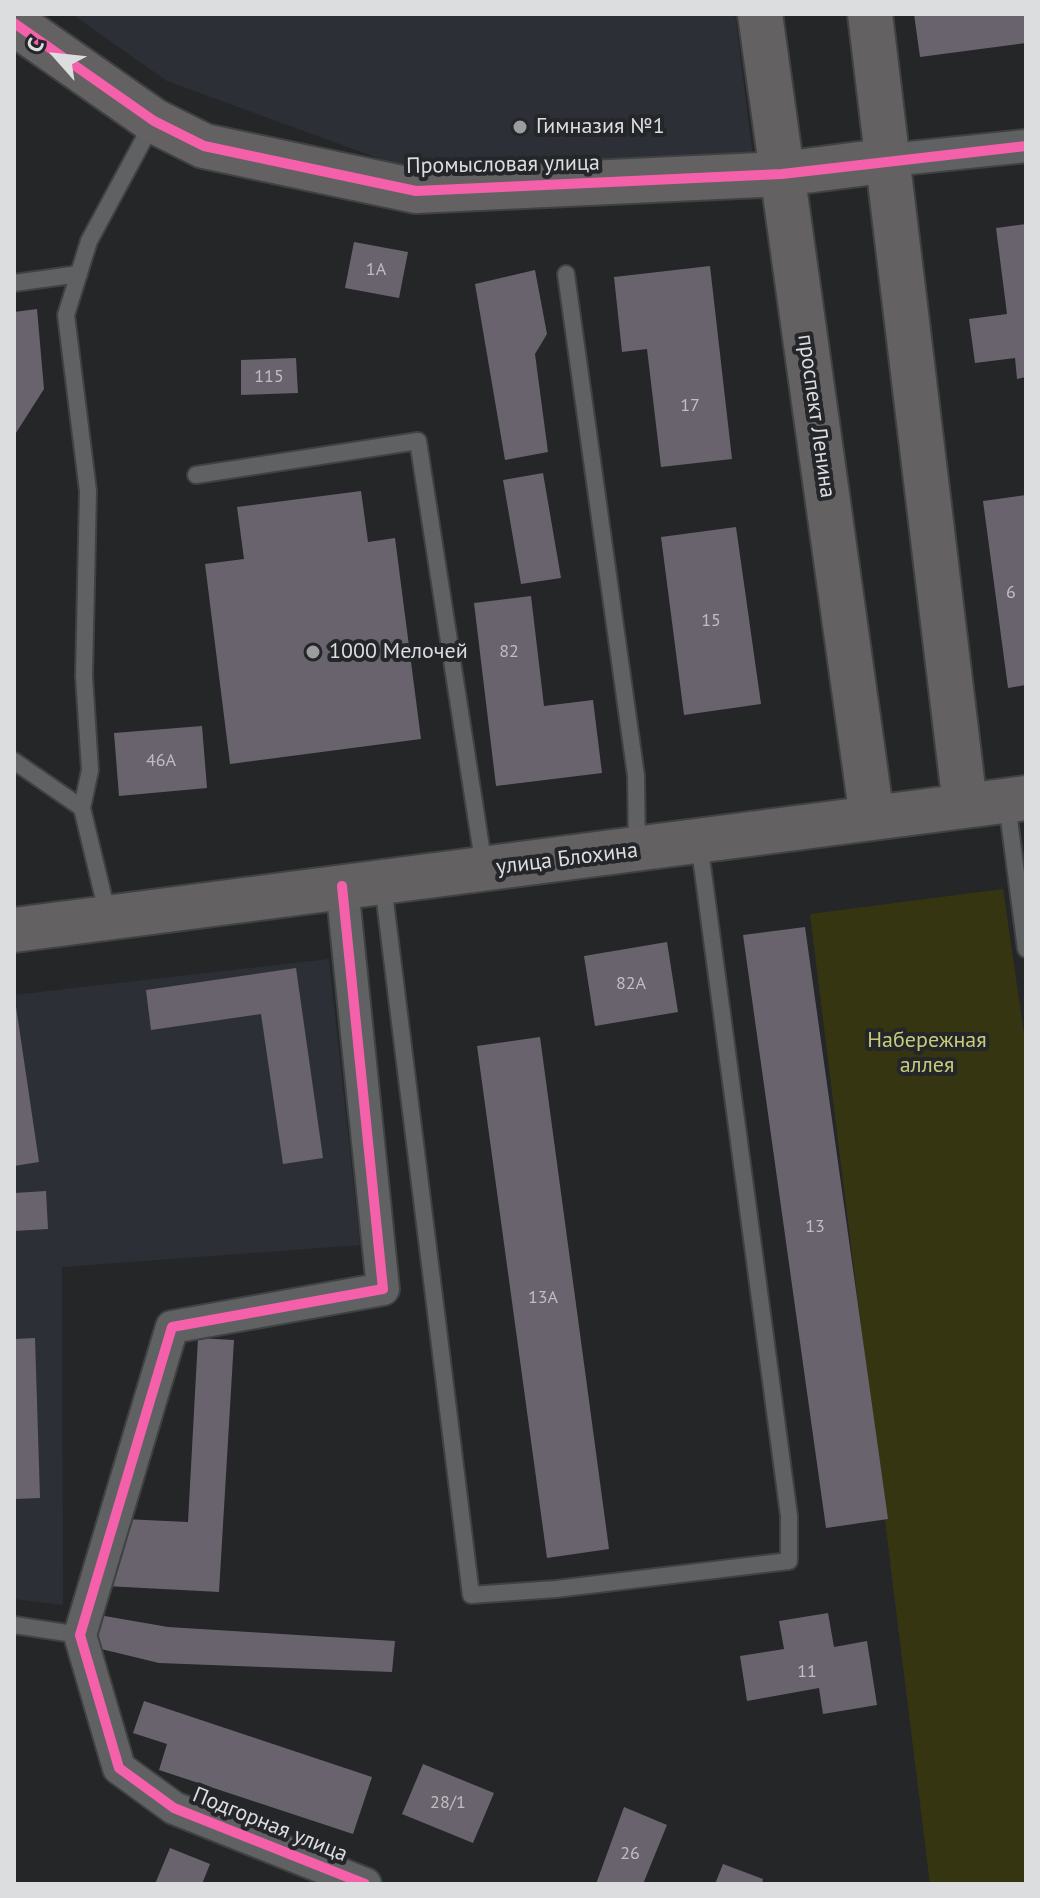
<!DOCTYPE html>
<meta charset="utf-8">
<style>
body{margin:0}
#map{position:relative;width:1040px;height:1898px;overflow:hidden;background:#252628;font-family:"PT Sans",sans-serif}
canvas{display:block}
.frame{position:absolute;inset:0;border:16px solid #dcdddf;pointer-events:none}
.north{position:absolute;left:16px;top:16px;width:80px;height:80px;-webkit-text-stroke:6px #242629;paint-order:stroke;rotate:297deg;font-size:22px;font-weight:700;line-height:32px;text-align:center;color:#dcdddf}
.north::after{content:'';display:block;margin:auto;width:28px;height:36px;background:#dcdddf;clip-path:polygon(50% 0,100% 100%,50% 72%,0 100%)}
</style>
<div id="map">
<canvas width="1040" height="1898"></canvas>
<div class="frame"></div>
<div class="north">С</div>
</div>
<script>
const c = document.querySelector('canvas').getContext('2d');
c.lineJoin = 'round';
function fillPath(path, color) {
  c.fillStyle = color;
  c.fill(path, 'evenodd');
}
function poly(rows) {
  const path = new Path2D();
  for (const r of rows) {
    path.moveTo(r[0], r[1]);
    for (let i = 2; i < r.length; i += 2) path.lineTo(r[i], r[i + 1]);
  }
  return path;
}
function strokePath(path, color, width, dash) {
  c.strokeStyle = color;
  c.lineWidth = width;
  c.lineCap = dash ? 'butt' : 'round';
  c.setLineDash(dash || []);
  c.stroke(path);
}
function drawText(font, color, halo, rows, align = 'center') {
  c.font = font + ' "PT Sans",sans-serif';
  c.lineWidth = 8;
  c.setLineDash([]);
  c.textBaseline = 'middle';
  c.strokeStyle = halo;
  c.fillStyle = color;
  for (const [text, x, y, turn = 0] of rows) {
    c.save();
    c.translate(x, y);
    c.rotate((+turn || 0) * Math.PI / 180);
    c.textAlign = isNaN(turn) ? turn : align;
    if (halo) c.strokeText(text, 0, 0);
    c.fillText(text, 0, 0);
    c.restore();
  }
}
const built = poly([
 [72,14,735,14,755,174,416,172,167,81],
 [329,959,360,1245,62,1267,63,1605,14,1599,14,995]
]);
const green = poly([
 [1003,889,1026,1048,1026,1884,930,1884,810,914]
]);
const building = poly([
 [914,14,1026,14,1026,43,920,57],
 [1026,224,1026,377,1017,379,1015,358,975,363,969,319,1007,314,996,228],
 [354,242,408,252,399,298,345,288],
 [710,266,732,459,661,467,647,349,622,352,614,277],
 [535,270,547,334,535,354,548,452,505,460,475,284],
 [37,309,44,389,14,436,14,312],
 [296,358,298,393,241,395,241,360],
 [543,473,561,578,521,584,503,480],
 [361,491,368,542,395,538,421,739,230,764,205,564,244,559,237,507],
 [1026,495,1026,685,1008,688,983,501],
 [736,527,761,704,684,715,661,537],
 [531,596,544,706,593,700,602,773,496,786,474,603],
 [202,726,207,788,119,796,114,733],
 [805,927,888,1519,826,1528,743,935],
 [667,942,678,1012,595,1026,584,956],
 [296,968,323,1158,283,1164,261,1014,151,1030,146,990],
 [14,993,39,1162,14,1166],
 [540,1037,609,1549,547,1558,477,1046],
 [46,1191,48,1229,14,1231,14,1193],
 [35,1338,40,1498,14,1499,14,1339],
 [198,1338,234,1340,219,1592,106,1586,124,1519,188,1522],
 [828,1613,834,1647,867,1641,877,1705,823,1714,819,1688,747,1701,740,1656,784,1649,779,1621],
 [99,1615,168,1627,395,1641,392,1672,159,1663,93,1647],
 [144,1701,372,1777,353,1834,159,1770,167,1744,133,1733],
 [423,1764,494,1793,473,1843,402,1814],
 [624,1807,667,1825,643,1884,596,1884],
 [170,1848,210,1864,202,1884,155,1884],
 [723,1864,763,1879,762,1884,715,1884]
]);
const lane = poly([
 [566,274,636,776,637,849],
 [14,283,79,274],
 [196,475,418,441,484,867],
 [14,761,82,808,108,916],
 [1007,804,1026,949],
 [82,808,90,770,84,676,88,491,66,315,89,241,152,124],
 [383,885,471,1595,556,1589,789,1561,789,1516,699,842],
 [14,1625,80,1635]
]);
const street = poly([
 [890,160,1026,146],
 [342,886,383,1289,172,1327,80,1635,119,1768,174,1808,365,1884]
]);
const secondary = poly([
 [760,14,872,818],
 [870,14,965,805],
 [14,23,154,121,204,146,416,191,782,174,890,160],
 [14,930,1026,798]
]);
const cycleway = poly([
 [14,23,154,121,204,146,416,191,782,174,1026,146],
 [342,886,383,1289,172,1327,80,1635,119,1768,174,1808,365,1884]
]);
const markers = [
 [520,127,8,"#9c9d9f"],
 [313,652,8,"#9c9d9f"]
];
const numberNames = [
 ["1А",376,270],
 ["115",269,377],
 ["17",690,406],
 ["6",1011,593],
 ["15",711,621],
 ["82",509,652],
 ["46А",161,761],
 ["82А",631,984],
 ["13",815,1227],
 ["13А",543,1298],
 ["11",807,1672],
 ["28/1",448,1803],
 ["26",630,1854]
];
const poiNames = [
 ["Гимназия №1",536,127],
 ["1000 Мелочей",329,652]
];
const streetNames = [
 ["Промысловая улица",503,165,-1],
 ["проспект Ленина",816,416,82],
 ["улица Блохина",567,859,-7],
 ["Подгорная улица",270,1825,22]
];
const parkNames = [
 ["Набережная",927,1041],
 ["аллея",927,1066]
];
fillPath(built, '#2c3036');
fillPath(green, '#353611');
fillPath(building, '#69636d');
strokePath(lane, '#404142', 20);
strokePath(street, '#404142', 36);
strokePath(secondary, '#404142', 48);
strokePath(lane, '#606162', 16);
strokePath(street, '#606162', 32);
strokePath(secondary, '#636161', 44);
strokePath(cycleway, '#f560ab', 10);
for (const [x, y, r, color] of markers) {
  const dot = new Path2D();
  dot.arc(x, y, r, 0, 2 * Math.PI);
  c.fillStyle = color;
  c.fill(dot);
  strokePath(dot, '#242629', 3);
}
drawText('18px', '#bfbec2', null, numberNames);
drawText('22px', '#dcdddf', '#242629', poiNames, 'left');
drawText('22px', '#dcdddf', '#242629', streetNames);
drawText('22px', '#c7cc79', '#242629', parkNames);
</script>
